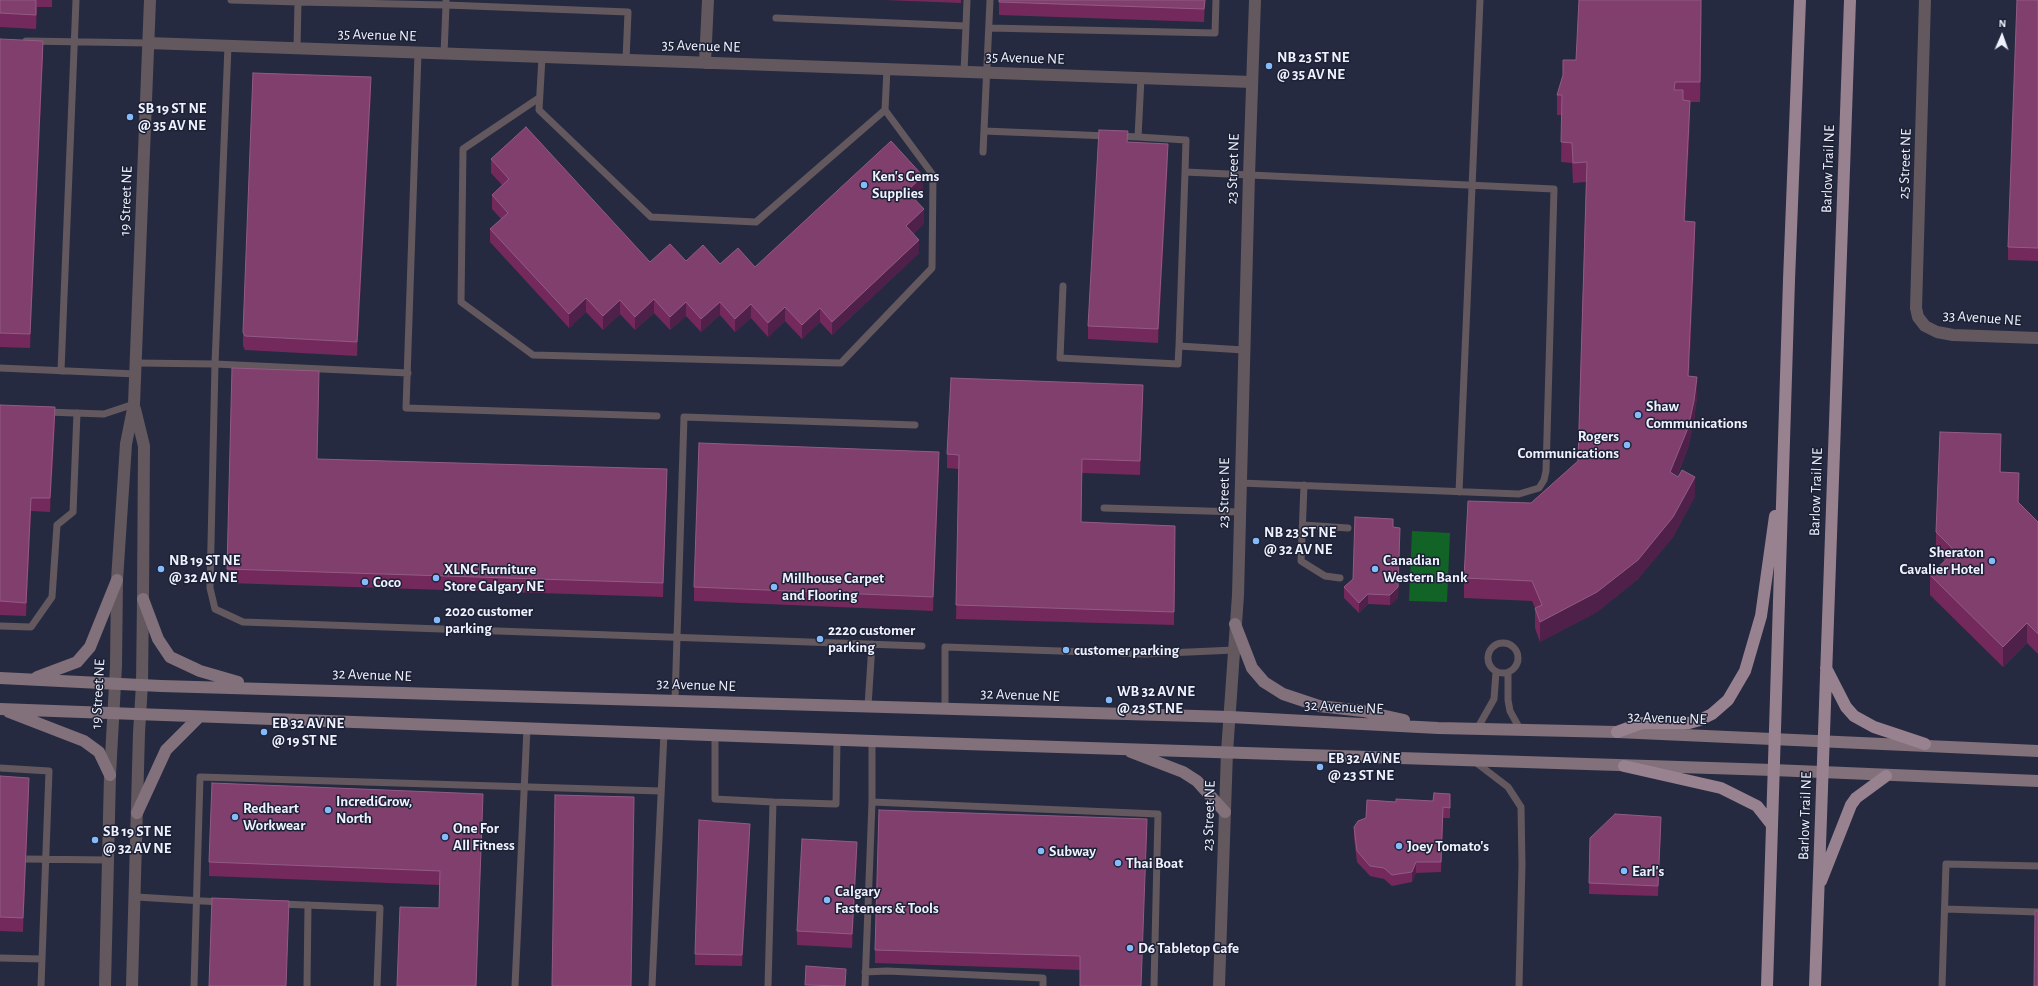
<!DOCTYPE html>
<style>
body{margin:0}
#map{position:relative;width:2038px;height:986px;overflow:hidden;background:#252a40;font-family:"Alegreya Sans",sans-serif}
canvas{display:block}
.north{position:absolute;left:1982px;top:16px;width:40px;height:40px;-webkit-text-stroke:3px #1c2135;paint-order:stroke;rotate:2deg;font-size:11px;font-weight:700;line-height:16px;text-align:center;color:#eff2fe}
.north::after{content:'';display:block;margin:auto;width:14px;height:18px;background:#eff2fe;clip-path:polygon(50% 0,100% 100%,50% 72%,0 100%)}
</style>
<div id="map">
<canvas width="2038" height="986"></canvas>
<div class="north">N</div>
</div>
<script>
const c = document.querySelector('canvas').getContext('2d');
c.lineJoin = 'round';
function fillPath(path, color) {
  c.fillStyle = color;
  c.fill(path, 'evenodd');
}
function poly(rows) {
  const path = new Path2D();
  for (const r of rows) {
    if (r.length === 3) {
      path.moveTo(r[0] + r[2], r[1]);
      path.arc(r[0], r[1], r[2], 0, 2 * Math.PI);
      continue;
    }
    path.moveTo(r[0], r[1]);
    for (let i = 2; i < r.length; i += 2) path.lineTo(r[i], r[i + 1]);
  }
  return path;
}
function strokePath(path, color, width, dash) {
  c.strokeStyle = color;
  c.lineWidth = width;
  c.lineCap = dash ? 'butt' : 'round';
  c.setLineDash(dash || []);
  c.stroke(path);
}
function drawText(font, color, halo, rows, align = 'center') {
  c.font = font + ' "Alegreya Sans",sans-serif';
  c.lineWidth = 3;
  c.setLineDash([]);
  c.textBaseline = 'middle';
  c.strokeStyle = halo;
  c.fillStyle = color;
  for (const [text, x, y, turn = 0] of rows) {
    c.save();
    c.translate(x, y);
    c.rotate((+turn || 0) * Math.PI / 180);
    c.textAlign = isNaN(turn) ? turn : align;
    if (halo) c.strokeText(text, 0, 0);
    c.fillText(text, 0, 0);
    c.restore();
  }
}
const green = poly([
 [1412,531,1450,533,1447,602,1409,601]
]);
const service = poly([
 [231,0,298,2,298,0],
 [776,18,966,26,964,72],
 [966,26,967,0],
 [989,28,1215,33,1216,0],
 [26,41,148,43],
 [228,46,215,364,408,373],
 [297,48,298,2,446,5,446,0],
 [418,53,406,408,657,416],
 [444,54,446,5,628,12,626,60],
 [542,57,539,110,651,217,756,222,885,110,887,69],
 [1141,78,1138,137,1186,140,1185,172,1554,189,1546,471,1544,480,1539,488,1519,494,1240,483],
 [539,98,463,149,461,302,533,355,841,363,932,268,933,175,885,110],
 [984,131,1108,136],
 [1118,136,1138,137],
 [983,152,990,0],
 [1185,172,1179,346,1244,350],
 [1063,286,1060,358,1178,364,1179,346],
 [136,363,215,364,210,588,215,609,243,622,922,646],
 [0,368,136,374],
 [61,371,76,0],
 [46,412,104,414,134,404],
 [1304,485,1301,561,1325,576,1340,578],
 [1459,492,1480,0],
 [1104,508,1240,512],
 [1303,525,1348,528],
 [0,626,31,627,52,597,57,525,73,512,77,413],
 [1503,658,15],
 [1508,674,1508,700,1510,711,1521,731],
 [675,700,684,417,915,425],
 [868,706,872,644],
 [945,708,945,647,1145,654,1234,650],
 [1477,729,1494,699,1496,672],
 [715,735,715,799,773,802],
 [1474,761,1508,787,1521,807,1522,865,1519,986],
 [0,768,49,771,41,986],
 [872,802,1158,814,1154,986],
 [25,859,108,860],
 [136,897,220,902],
 [281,904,380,908,377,986],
 [1945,909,2038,912],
 [0,958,42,959],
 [865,972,887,971,1043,978,1043,986],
 [194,986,200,777,661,791],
 [307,986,308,905],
 [515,986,527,728],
 [652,986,664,733],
 [768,986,773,802,836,804,837,739],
 [865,986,872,802,872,741],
 [1942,986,1946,864,2038,866]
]);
const minor = poly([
 [1925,0,1916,308,1918,317,1925,326,1937,332,1953,335,2038,338],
 [148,43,1252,82],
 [705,63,708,0]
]);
const tertiary = poly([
 [105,986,110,775,116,666,117,580,126,444,134,404,150,0],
 [132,986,139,733,142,684,143,599,144,446,135,409],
 [1219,986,1227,752,1238,595,1249,175,1255,0]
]);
const secondary = poly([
 [143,599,158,639,170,657,200,671,238,682],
 [1235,624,1252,668,1264,682,1283,694,1319,706,1363,711,1404,720],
 [37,677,77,662,90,647,117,580],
 [0,678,161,686,1230,717,1438,728,1617,732,2038,751],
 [0,709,872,741,1773,770,2038,781],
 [9,712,84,741,99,752,110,775],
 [1131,752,1183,772,1197,781,1225,812],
 [137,813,166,750,199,717]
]);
const primary = poly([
 [1826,668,1846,707,1854,716,1874,727,1925,744],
 [1617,732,1642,723,1689,723,1700,720,1712,714,1728,700,1745,671,1761,616,1775,516],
 [1624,766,1721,788,1757,806,1772,825],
 [1821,881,1851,805,1856,798,1886,776],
 [1767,986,1789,280,1800,0],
 [1815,986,1850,0]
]);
const wall = poly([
 [0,0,52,0,52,7,37,7,36,29,0,27],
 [884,0,961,0,961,3],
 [999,0,1205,0,1204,22,999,15],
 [1579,0,1702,0,1700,102,1690,102,1690,120,1685,221,1695,241,1689,376,1697,397,1694,421,1688,448,1677,476,1695,496,1673,537,1638,579,1597,612,1540,642,1535,628,1535,608,1532,601,1464,598,1464,578,1531,503,1578,461,1586,182,1573,183,1572,163,1561,162,1562,115,1557,115,1557,95,1576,60],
 [2038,0,2038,261,2008,260,2008,247],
 [0,39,43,55,30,348,0,347],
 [371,91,357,356,245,350,243,346,243,332],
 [1128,142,1168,158,1158,343,1088,339,1088,326],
 [491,159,650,262,686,261,755,267,923,190,914,198,924,223,913,234,919,253,832,335,820,322,802,339,785,321,768,337,751,318,735,332,720,315,701,332,686,316,670,330,654,313,635,330,620,314,603,330,586,312,569,328,490,242,490,229,501,219,492,209,492,195,502,185,491,173],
 [319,384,317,460,667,483,663,597,227,583,227,569],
 [1143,399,1140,475,1082,473,1081,522,1175,526,1174,625,956,619,959,469,947,468,947,454],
 [0,405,55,421,50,512,31,511,26,616,0,615],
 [2001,454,2001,472,2019,492,2019,503,2038,522,2038,654,2027,643,2003,667,1930,595,1930,575,1945,561,1936,552,1936,532],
 [939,466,933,611,694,601,694,587],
 [1393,527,1400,538,1398,598,1390,605,1368,604,1359,613,1344,598,1344,587,1353,579],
 [0,776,29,791,23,932,0,931],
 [1396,802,1450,804,1450,818,1443,818,1441,872,1416,873,1412,882,1392,886,1384,879,1370,876,1357,862,1354,838,1354,827,1366,818],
 [483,807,439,908,439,885,209,876,209,862],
 [1661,827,1658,896,1589,894,1590,838],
 [1147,833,1080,970,875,963,875,950],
 [750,835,742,966,695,965,695,954],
 [857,855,852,948,797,945,797,931]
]);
const shadedWall = poly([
 [37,0,37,7,36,29,36,15],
 [1701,0,1702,0,1700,102,1700,82],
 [43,41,43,55,30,348,30,334],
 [371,77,371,91,357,356,357,342],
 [1690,101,1690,120,1684,241,1684,221],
 [1168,144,1168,158,1158,343,1158,329],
 [923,176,923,190,907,205,907,191],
 [924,209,924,223,906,240,906,226],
 [1695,222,1695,241,1688,396,1688,376],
 [919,240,919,253,832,335,832,322],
 [586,298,586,312,569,328,569,314],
 [654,299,654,313,635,330,635,317],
 [620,300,620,314,603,330,603,316],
 [686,302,686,316,670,330,670,317],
 [720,302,720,315,701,332,701,319],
 [751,304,751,318,735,332,735,319],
 [785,307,785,321,768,337,768,323],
 [820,308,820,322,802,339,802,325],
 [319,371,319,384,317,473,317,459],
 [1697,377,1697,397,1694,421,1688,448,1670,492,1670,472],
 [1143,385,1143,399,1140,475,1140,461],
 [55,407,55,421,50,512,50,498],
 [2001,434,2001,454,2000,492,2000,472],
 [939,452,939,466,933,611,933,597],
 [667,469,667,483,663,597,663,583],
 [2019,473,2019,492,2018,522,2018,502],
 [1695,477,1695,496,1673,537,1638,579,1597,612,1540,642,1540,622],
 [31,498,31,511,26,616,26,603],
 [1400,528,1398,598,1390,605,1390,595],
 [1368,594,1368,604,1359,613,1359,603],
 [2027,623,2027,643,2003,667,2003,647],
 [29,778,29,791,23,932,23,918],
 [483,794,483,807,476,986],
 [1443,807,1443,818,1441,872,1441,862],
 [1661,817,1661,827,1658,896,1658,886],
 [1147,819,1147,833,1141,986],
 [750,824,750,835,742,966,742,955],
 [857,842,857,855,852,948,852,934],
 [1416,862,1416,873,1412,882,1412,872]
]);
const building = poly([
 [0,0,36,0,36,15,0,13,0,0],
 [999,0,1205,0,1204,9,999,2,999,0],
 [1579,0,1701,0,1700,82,1675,82,1674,90,1683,90,1683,100,1690,101,1684,221,1695,222,1688,376,1697,377,1694,401,1688,428,1670,472,1678,477,1682,470,1695,477,1673,517,1638,560,1597,592,1540,622,1535,608,1542,605,1532,581,1464,578,1468,501,1531,503,1578,461,1587,162,1573,163,1572,143,1561,142,1562,95,1557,95,1563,75,1563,60,1576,60,1579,0],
 [2017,0,2038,0,2038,248,2008,247,2017,0],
 [0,39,43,41,30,334,0,333,0,39],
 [253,73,371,77,357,342,245,336,243,332,253,73],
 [526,127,650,262,670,244,686,261,703,245,720,264,738,248,755,267,891,141,923,176,907,191,924,209,906,226,919,240,832,322,820,308,802,325,785,307,768,323,751,304,735,319,720,302,701,319,686,302,670,317,654,299,635,317,620,300,603,316,586,298,569,314,490,229,508,213,492,195,509,179,491,159,526,127],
 [1099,130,1128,131,1127,142,1168,144,1158,329,1088,326,1099,130],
 [232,368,319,371,317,459,667,469,663,583,227,569,232,368],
 [951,378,1143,385,1140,461,1082,459,1081,522,1175,526,1174,612,956,605,959,455,947,454,951,378],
 [0,405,55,407,50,498,31,498,26,603,0,601,0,405],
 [1940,432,2001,434,2000,472,2019,473,2018,502,2038,522,2038,634,2027,623,2003,647,1930,575,1955,551,1936,532,1940,432],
 [699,443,939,452,933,597,694,587,699,443],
 [1355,517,1393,519,1393,527,1400,528,1398,587,1390,595,1368,594,1359,603,1344,587,1353,579,1355,517],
 [0,776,29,778,23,918,0,917,0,776],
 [212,783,483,794,476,986,397,986,400,907,439,908,440,871,209,862,212,783],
 [1434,793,1450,794,1450,808,1443,807,1441,862,1416,862,1412,872,1392,875,1384,868,1370,866,1357,851,1354,827,1358,821,1366,818,1367,800,1396,802,1396,799,1433,801,1434,793],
 [555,795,634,797,631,986,552,986,555,795],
 [879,810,1147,819,1141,986,1080,986,1080,956,875,950,879,810],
 [1615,814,1661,817,1658,886,1589,883,1590,838,1615,814],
 [699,820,750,824,742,955,695,954,699,820],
 [802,839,857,842,852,934,797,931,802,839],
 [212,898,289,901,286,986,209,986,212,898],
 [2035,911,2038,911,2038,986,2034,986,2035,911],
 [806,966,846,969,845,986,805,985,806,966]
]);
const markers = [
 [1269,66,4,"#85bbfb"],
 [130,117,4,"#85bbfb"],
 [864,185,4,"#85bbfb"],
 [1638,415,4,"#85bbfb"],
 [1627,445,4,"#85bbfb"],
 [1256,541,4,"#85bbfb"],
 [1992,561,4,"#85bbfb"],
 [161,569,4,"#85bbfb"],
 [1375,569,4,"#85bbfb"],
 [436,578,4,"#85bbfb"],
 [365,582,4,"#85bbfb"],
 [774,587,4,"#85bbfb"],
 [437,620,4,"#85bbfb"],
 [820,639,4,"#85bbfb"],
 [1066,650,4,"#85bbfb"],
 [1109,700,4,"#85bbfb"],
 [264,732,4,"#85bbfb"],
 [1320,767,4,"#85bbfb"],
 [328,810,4,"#85bbfb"],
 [235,817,4,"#85bbfb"],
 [445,837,4,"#85bbfb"],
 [95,840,4,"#85bbfb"],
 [1399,846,4,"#85bbfb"],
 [1041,851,4,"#85bbfb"],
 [1118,863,4,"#85bbfb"],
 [1624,871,4,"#85bbfb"],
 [827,900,4,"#85bbfb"],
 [1130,948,4,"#85bbfb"]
];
const streetNames = [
 ["35 Avenue NE",377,35,2],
 ["35 Avenue NE",701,46,2],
 ["35 Avenue NE",1025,58,2],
 ["25 Street NE",1905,164,-88],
 ["23 Street NE",1233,169,-88],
 ["Barlow Trail NE",1828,169,-88],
 ["19 Street NE",126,201,-88],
 ["33 Avenue NE",1982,318,4],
 ["Barlow Trail NE",1816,492,-88],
 ["23 Street NE",1224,493,-89],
 ["32 Avenue NE",372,675,2],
 ["32 Avenue NE",696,685,2],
 ["19 Street NE",98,694,-87],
 ["32 Avenue NE",1020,695,2],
 ["32 Avenue NE",1344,707,3],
 ["32 Avenue NE",1667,718,2],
 ["23 Street NE",1209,816,-88],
 ["Barlow Trail NE",1805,816,-88]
];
const poiNames = [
 ["NB 23 ST NE",1277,57],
 ["@ 35 AV NE",1277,74],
 ["SB 19 ST NE",138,108],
 ["@ 35 AV NE",138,125],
 ["Ken's Gems",872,176],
 ["Supplies",872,193],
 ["Shaw",1646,406],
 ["Communications",1646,423],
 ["Rogers",1619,436,"right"],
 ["Communications",1619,453,"right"],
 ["NB 23 ST NE",1264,532],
 ["@ 32 AV NE",1264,549],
 ["Sheraton",1984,552,"right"],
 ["Cavalier Hotel",1984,569,"right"],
 ["NB 19 ST NE",169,560],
 ["@ 32 AV NE",169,577],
 ["Canadian",1383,560],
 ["Western Bank",1383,577],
 ["XLNC Furniture",444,569],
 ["Store Calgary NE",444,586],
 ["Millhouse Carpet",782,578],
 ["and Flooring",782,595],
 ["Coco",373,582],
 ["2020 customer",445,611],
 ["parking",445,628],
 ["2220 customer",828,630],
 ["parking",828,647],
 ["customer parking",1074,650],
 ["WB 32 AV NE",1117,691],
 ["@ 23 ST NE",1117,708],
 ["EB 32 AV NE",272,723],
 ["@ 19 ST NE",272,740],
 ["EB 32 AV NE",1328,758],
 ["@ 23 ST NE",1328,775],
 ["IncrediGrow,",336,801],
 ["North",336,818],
 ["Redheart",243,808],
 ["Workwear",243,825],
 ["One For",453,828],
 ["All Fitness",453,845],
 ["SB 19 ST NE",103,831],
 ["@ 32 AV NE",103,848],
 ["Joey Tomato's",1407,846],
 ["Subway",1049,851],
 ["Thai Boat",1126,863],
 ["Earl's",1632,871],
 ["Calgary",835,891],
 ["Fasteners & Tools",835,908],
 ["D6 Tabletop Cafe",1138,948]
];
fillPath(green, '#116426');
strokePath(service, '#63585e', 7);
strokePath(minor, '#63585e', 12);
strokePath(tertiary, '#63585e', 12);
strokePath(secondary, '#82707a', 12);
strokePath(primary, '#998290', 12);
fillPath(wall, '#73295c');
fillPath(shadedWall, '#4e204a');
fillPath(building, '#813f6e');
strokePath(building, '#925b84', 1);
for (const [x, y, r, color] of markers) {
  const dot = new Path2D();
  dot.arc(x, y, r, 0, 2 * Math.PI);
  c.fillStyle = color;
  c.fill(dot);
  strokePath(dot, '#1c2135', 1.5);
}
drawText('15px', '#eff2fe', '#1c2135', streetNames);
drawText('bold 15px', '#eff2fe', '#1c2135', poiNames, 'left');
</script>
